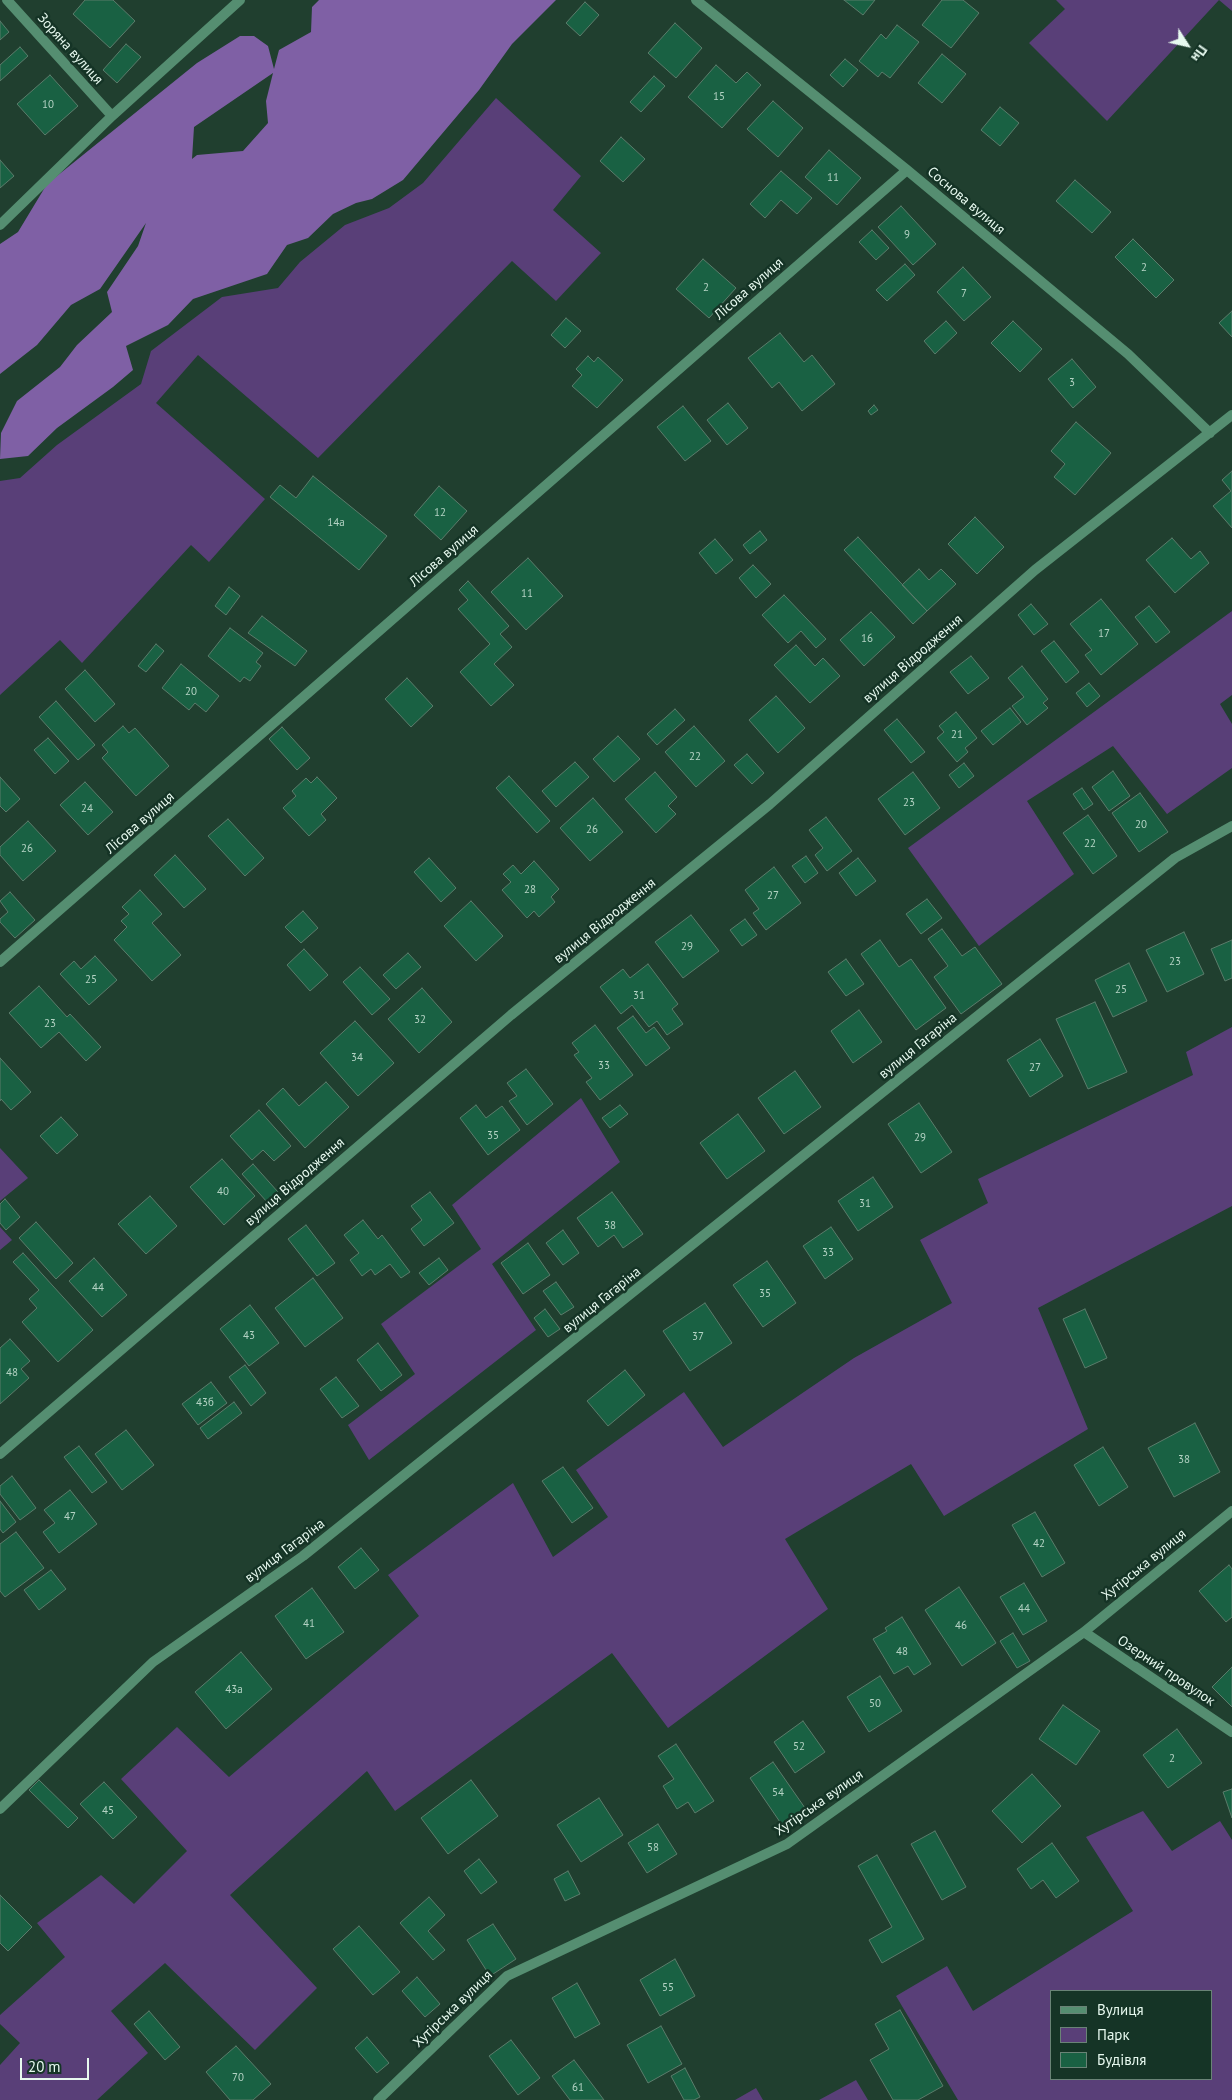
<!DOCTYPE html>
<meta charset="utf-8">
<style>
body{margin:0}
#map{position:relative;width:1232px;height:2100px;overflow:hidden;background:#203f2f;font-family:"PT Sans",sans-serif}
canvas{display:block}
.legend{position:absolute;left:1050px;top:1990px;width:162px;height:90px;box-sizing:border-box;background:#153426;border:1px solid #698376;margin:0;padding:6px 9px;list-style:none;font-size:15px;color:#e7f9ef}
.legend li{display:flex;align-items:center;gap:10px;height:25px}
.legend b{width:25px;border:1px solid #698376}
.north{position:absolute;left:1162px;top:20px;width:50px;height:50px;-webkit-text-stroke:4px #153426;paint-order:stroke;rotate:125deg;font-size:14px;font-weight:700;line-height:20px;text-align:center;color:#e7f9ef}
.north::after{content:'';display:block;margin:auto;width:18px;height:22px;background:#e7f9ef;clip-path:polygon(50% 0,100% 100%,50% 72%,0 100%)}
.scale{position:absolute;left:20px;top:2058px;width:69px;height:22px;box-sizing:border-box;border:2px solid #e7f9ef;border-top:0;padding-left:6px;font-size:15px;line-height:18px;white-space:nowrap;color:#e7f9ef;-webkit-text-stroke:4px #153426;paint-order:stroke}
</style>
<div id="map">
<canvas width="1232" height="2100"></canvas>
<ul class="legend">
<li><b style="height:6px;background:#558e71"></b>Вулиця</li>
<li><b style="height:14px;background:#593f78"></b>Парк</li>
<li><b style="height:14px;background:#196143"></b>Будівля</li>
</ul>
<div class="north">Пн</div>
<div class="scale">20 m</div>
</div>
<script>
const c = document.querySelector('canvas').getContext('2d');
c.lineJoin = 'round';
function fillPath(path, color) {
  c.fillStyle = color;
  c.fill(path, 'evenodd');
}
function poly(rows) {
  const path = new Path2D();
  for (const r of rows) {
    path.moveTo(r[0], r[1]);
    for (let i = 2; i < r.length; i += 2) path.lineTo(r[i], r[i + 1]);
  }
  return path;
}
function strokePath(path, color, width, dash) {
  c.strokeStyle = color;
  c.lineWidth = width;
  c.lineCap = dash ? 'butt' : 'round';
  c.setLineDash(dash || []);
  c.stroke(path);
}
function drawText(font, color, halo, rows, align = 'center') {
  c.font = font + ' "PT Sans",sans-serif';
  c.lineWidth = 5;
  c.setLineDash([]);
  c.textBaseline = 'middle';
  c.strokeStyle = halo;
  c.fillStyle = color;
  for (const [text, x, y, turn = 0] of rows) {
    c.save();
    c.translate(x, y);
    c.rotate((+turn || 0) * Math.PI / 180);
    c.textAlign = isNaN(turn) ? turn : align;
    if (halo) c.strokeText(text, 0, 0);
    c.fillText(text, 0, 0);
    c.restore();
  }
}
const green = poly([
 [1056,0,1232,0,1232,11,1219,0,1107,121,1029,43,1065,9],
 [496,98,581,176,553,210,601,253,556,301,512,261,318,458,198,355,156,403,265,499,209,562,191,545,82,663,60,640,0,695,0,481,20,478,57,445,141,384,151,351,222,297,278,288,300,262,345,225,389,208,423,183],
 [1232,611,1232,695,1220,704,1232,724,1232,768,1167,814,1113,746,1027,801,1074,874,979,946,908,848],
 [1232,1027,1232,1206,1038,1308,1088,1429,944,1516,911,1464,785,1539,828,1609,668,1728,612,1653,395,1811,367,1771,230,1895,317,1988,255,2050,165,1963,111,2011,148,2053,97,2100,0,2100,0,2065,20,2043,0,2024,0,2015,65,1957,37,1923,101,1875,134,1904,187,1851,121,1779,177,1727,229,1777,419,1616,388,1575,513,1483,553,1557,608,1517,576,1470,684,1392,723,1447,854,1358,952,1303,920,1240,988,1203,978,1179,1193,1075,1186,1052],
 [581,1098,620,1162,492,1264,536,1330,369,1460,348,1425,415,1374,381,1324,481,1249,452,1205],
 [0,1148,28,1178,0,1201],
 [0,1227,12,1240,0,1250],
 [1143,1811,1172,1851,1220,1821,1232,1840,1232,2100,958,2100,896,1996,947,1966,973,2011,1133,1911,1086,1837],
 [1051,1991,1211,1991,1211,2079,1051,2079],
 [856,2080,868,2100,819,2100],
 [756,2088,763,2100,735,2100]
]);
const forest = poly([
 [319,0,556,0,512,44,479,90,403,180,372,199,356,203,333,214,308,238,287,245,267,274,193,299,168,325,126,346,133,370,113,387,57,428,28,456,0,459,1,433,17,401,60,367,77,345,112,312,107,292,138,246,146,223,100,289,71,305,37,345,0,374,0,244,18,232,47,184,197,63,240,36,254,36,268,46,274,69,279,50,311,32,312,7],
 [273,73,266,101,268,123,243,151,197,155,192,159,194,127]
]);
const building = poly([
 [85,0,113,0,135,21,110,48,73,14,85,0],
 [844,0,875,0,863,15,844,0],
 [942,0,963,0,979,13,951,48,922,25,942,0],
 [585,2,599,15,580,36,566,23,585,2],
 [0,21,9,32,0,40,0,21],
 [675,23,702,48,676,78,648,53,675,23],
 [897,25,919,42,890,78,882,72,878,77,859,61,881,34,886,39,897,25],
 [126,44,141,57,117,83,103,70,126,44],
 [20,47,28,56,0,81,0,65,20,47],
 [942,54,966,74,942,103,918,83,942,54],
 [845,59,858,70,843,87,830,75,845,59],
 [716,65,736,83,747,72,761,85,722,128,688,97,716,65],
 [50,75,78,106,45,135,17,104,50,75],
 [654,76,665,86,641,112,630,102,654,76],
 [773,101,803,128,778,157,747,129,773,101],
 [1000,107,1019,123,1000,146,981,130,1000,107],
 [621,137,645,159,623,182,600,161,621,137],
 [829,150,861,178,837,205,805,177,829,150],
 [0,160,14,176,0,188,0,160],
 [781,171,812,198,797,214,781,200,765,218,750,204,781,171],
 [1075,180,1111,212,1092,233,1056,201,1075,180],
 [901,206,936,244,913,265,878,227,901,206],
 [872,230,889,248,876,260,859,242,872,230],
 [1133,239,1174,280,1156,298,1115,257,1133,239],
 [703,259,736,288,709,318,676,289,703,259],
 [905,264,915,275,887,301,876,290,905,264],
 [963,267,991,297,964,321,937,292,963,267],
 [1232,311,1232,337,1219,323,1232,311],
 [566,318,581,331,565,348,551,335,566,318],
 [946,321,957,333,935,354,924,341,946,321],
 [1013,321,1042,349,1020,372,991,343,1013,321],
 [780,333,804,362,812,355,835,384,802,411,779,382,772,388,748,358,780,333],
 [588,356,594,362,598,357,623,380,597,408,572,386,582,375,576,369,588,356],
 [1072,359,1096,387,1073,408,1048,379,1072,359],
 [728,403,748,428,727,445,707,420,728,403],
 [874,405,878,410,871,415,868,411,874,405],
 [683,406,711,441,685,461,657,427,683,406],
 [1076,422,1111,453,1075,495,1054,477,1065,464,1051,451,1076,422],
 [1232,471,1232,528,1213,506,1231,491,1222,480,1232,471],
 [313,476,387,536,359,570,270,497,280,485,296,498,313,476],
 [439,486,467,511,441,540,414,515,439,486],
 [975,517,1004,547,977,574,948,544,975,517],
 [760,531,767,540,750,554,743,545,760,531],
 [858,537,927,611,913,624,844,550,858,537],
 [1172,538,1191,559,1200,551,1209,563,1175,593,1146,560,1172,538],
 [715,539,733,560,716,574,699,553,715,539],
 [528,558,563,596,526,630,491,592,528,558],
 [753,565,771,584,756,598,739,578,753,565],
 [919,569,929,580,941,569,956,584,927,611,902,585,919,569],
 [468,581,509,626,500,634,512,647,494,664,514,685,491,706,460,672,490,644,458,609,468,600,459,590,468,581],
 [229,587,240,596,226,615,215,606,229,587],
 [784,595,826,639,816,648,801,631,788,643,762,615,784,595],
 [1101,599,1138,644,1101,675,1085,655,1092,650,1070,624,1101,599],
 [1031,604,1048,624,1034,635,1018,615,1031,604],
 [1149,606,1170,632,1156,643,1135,617,1149,606],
 [871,612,895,637,864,666,840,640,871,612],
 [262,616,307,651,295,666,248,633,262,616],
 [230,628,263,653,256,662,261,666,250,681,244,677,240,682,208,656,230,628],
 [1054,641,1079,672,1066,683,1041,651,1054,641],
 [156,644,164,651,146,672,138,666,156,644],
 [796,645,815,666,823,658,840,676,810,703,774,665,796,645],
 [971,656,989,678,968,694,950,672,971,656],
 [181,664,219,696,206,712,195,703,189,710,162,688,181,664],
 [1022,666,1048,699,1043,703,1048,708,1027,725,1012,706,1024,697,1008,678,1022,666],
 [85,670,115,704,95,722,65,689,85,670],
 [407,678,433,706,411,727,385,699,407,678],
 [1089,683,1100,696,1087,707,1076,693,1089,683],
 [776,696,805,728,778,753,749,720,776,696],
 [56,701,95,745,78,760,39,717,56,701],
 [1010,708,1021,722,993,745,981,731,1010,708],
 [675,709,685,720,657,745,647,734,675,709],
 [956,712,977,738,965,748,968,752,957,762,937,738,944,732,939,726,956,712],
 [897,719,925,752,911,763,884,730,897,719],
 [123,726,129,733,135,728,169,766,136,796,102,758,108,752,102,745,123,726],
 [694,726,725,761,696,787,665,752,694,726],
 [282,727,310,758,297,770,269,739,282,727],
 [618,736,640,759,614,782,593,759,618,736],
 [48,738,69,761,55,774,34,750,48,738],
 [747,754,764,773,752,784,734,765,747,754],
 [575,762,589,777,556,807,542,791,575,762],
 [964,763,974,776,959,788,949,775,964,763],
 [1113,771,1130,796,1109,811,1092,787,1113,771],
 [655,772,677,797,668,806,676,814,656,833,625,799,655,772],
 [913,772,940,808,905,835,878,799,913,772],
 [509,776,550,821,537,833,496,788,509,776],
 [0,777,20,799,6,812,0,806,0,777],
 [317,777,337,798,321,814,326,820,309,836,283,808,296,796,292,791,306,778,311,783,317,777],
 [85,782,113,812,88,835,60,805,85,782],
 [1082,788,1093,804,1084,810,1073,794,1082,788],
 [1140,793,1168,832,1139,852,1112,813,1140,793],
 [593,798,623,832,590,861,560,828,593,798],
 [1088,815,1117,856,1093,874,1063,833,1088,815],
 [826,817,852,851,827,871,815,855,823,848,809,830,826,817],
 [228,819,264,858,245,876,208,836,228,819],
 [28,821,56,851,23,881,0,855,0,847,28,821],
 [175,855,206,889,184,908,154,875,175,855],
 [806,856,818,873,805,883,792,866,806,856],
 [429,858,456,888,441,902,414,872,429,858],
 [858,858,876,881,856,896,839,873,858,858],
 [534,861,559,889,551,897,555,902,539,917,534,911,527,918,502,890,511,882,503,874,513,865,521,874,534,861],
 [774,867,801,903,766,930,753,913,759,909,745,890,774,867],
 [140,890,162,914,152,923,181,955,152,981,114,940,127,927,121,921,129,914,122,907,140,890],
 [10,892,35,920,15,938,0,922,0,919,8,912,0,901,10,892],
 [927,899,942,918,921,934,906,914,927,899],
 [471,901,503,936,476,961,444,926,471,901],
 [303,911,318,928,301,943,285,927,303,911],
 [691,915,719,951,683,978,655,942,691,915],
 [745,919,757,935,742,946,730,930,745,919],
 [942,929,962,956,975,947,1002,984,961,1014,934,977,948,966,928,939,942,929],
 [1184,932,1204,974,1167,992,1146,950,1184,932],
 [880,940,899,967,911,959,946,1008,916,1030,861,954,880,940],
 [1232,940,1232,978,1225,981,1211,949,1232,940],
 [304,949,328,975,310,991,287,965,304,949],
 [408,953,421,967,396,989,383,975,408,953],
 [95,956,117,980,89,1005,60,974,74,961,81,969,95,956],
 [846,959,864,984,846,996,828,972,846,959],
 [1129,963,1147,1001,1113,1017,1095,980,1129,963],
 [648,964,678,1004,672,1009,683,1024,667,1035,657,1021,649,1027,632,1005,621,1014,600,987,623,969,630,978,648,964],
 [360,967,390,999,372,1015,343,982,360,967],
 [39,986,67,1017,70,1014,101,1047,86,1061,59,1032,41,1048,9,1013,39,986],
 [422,988,452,1022,419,1053,388,1019,422,988],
 [1095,1002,1127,1072,1088,1089,1056,1019,1095,1002],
 [859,1010,882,1042,853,1063,831,1031,859,1010],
 [633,1016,646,1033,654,1027,670,1048,646,1066,617,1028,633,1016],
 [355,1021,394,1063,358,1096,320,1053,355,1021],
 [595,1025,633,1075,600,1100,586,1082,592,1078,574,1055,579,1052,572,1043,595,1025],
 [1040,1039,1063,1076,1030,1097,1007,1060,1040,1039],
 [0,1058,31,1092,11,1110,1,1099,0,1101,0,1058],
 [526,1069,553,1104,527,1125,509,1101,517,1096,507,1083,526,1069],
 [795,1071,821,1107,784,1134,758,1098,795,1071],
 [326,1082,349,1107,305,1148,266,1104,283,1088,299,1106,326,1082],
 [919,1103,952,1152,921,1173,888,1124,919,1103],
 [476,1105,486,1118,502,1106,520,1130,488,1155,460,1118,476,1105],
 [620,1105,628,1114,610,1128,602,1118,620,1105],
 [259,1110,291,1146,274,1161,263,1150,252,1160,230,1136,259,1110],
 [738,1114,765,1151,727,1179,700,1143,738,1114],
 [61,1117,78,1135,57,1154,40,1136,61,1117],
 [222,1159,255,1196,224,1225,190,1187,222,1159],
 [253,1164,278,1192,267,1202,242,1174,253,1164],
 [873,1177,893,1207,858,1231,838,1201,873,1177],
 [430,1192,454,1223,424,1246,411,1229,422,1220,411,1206,430,1192],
 [612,1192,643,1234,623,1248,614,1235,598,1247,577,1218,612,1192],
 [150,1196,177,1226,146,1254,118,1224,150,1196],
 [5,1199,20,1217,6,1230,0,1223,0,1204,5,1199],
 [363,1220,378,1239,382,1235,410,1272,401,1278,390,1264,375,1275,371,1269,362,1276,350,1260,359,1253,344,1235,363,1220],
 [36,1222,73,1263,56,1279,19,1238,36,1222],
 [306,1225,335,1263,317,1276,288,1239,306,1225],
 [831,1227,853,1259,825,1279,803,1246,831,1227],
 [563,1230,579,1253,563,1265,546,1243,563,1230],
 [528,1243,550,1275,523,1294,501,1263,528,1243],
 [23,1253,93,1330,58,1362,22,1322,37,1308,29,1299,39,1290,13,1262,23,1253],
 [94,1258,127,1295,102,1317,69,1281,94,1258],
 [439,1258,448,1270,429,1285,419,1273,439,1258],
 [767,1261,796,1303,763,1327,733,1285,767,1261],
 [313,1278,343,1318,305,1347,275,1308,313,1278],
 [556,1282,574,1307,561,1315,543,1291,556,1282],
 [705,1303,732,1343,690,1371,663,1331,705,1303],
 [250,1305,279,1343,249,1366,220,1329,250,1305],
 [545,1309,560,1329,548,1337,534,1318,545,1309],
 [1085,1309,1107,1358,1085,1368,1063,1319,1085,1309],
 [10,1339,30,1361,21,1369,29,1378,0,1404,0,1348,10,1339],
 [378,1343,402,1375,381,1391,357,1360,378,1343],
 [245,1365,266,1393,251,1406,229,1377,245,1365],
 [625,1370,645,1395,608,1426,587,1401,625,1370],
 [336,1377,359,1406,342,1418,320,1389,336,1377],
 [211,1382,227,1403,198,1425,182,1404,211,1382],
 [234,1402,242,1413,208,1439,200,1428,234,1402],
 [1195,1423,1220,1472,1174,1497,1148,1448,1195,1423],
 [126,1430,154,1465,122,1490,95,1454,126,1430],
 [79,1446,107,1482,92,1493,64,1457,79,1446],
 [1103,1447,1128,1487,1099,1506,1074,1465,1103,1447],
 [563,1467,593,1508,572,1523,542,1481,563,1467],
 [12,1476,36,1508,20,1520,0,1494,0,1486,12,1476],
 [70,1490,97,1524,59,1553,43,1532,55,1523,44,1510,70,1490],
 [0,1501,16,1522,3,1533,0,1529,0,1501],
 [1035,1512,1065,1563,1042,1577,1012,1525,1035,1512],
 [16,1532,44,1568,5,1597,0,1591,0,1544,16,1532],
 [361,1548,379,1570,355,1589,338,1567,361,1548],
 [1229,1565,1232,1569,1232,1617,1226,1622,1199,1591,1229,1565],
 [51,1570,66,1589,39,1610,24,1590,51,1570],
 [1024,1583,1047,1621,1023,1635,1000,1597,1024,1583],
 [959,1587,996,1643,962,1666,925,1610,959,1587],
 [312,1588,344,1632,306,1659,275,1616,312,1588],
 [902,1617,931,1664,914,1675,908,1666,894,1674,873,1639,887,1631,885,1628,902,1617],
 [1013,1633,1030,1661,1017,1668,1000,1641,1013,1633],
 [241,1652,272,1689,226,1729,195,1692,241,1652],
 [1232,1667,1232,1707,1212,1687,1232,1667],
 [880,1676,902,1711,869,1732,847,1697,880,1676],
 [1063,1705,1100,1731,1076,1765,1039,1739,1063,1705],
 [803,1721,825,1752,795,1773,774,1742,803,1721],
 [1177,1729,1202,1763,1168,1788,1143,1755,1177,1729],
 [676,1744,714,1801,695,1813,688,1802,677,1809,663,1786,674,1779,658,1756,676,1744],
 [773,1762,805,1808,782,1825,750,1778,773,1762],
 [1032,1774,1061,1806,1022,1843,992,1811,1032,1774],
 [39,1780,78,1818,68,1828,29,1790,39,1780],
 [471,1780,498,1816,448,1854,421,1818,471,1780],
 [104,1782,137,1817,113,1839,80,1804,104,1782],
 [1232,1789,1232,1818,1223,1792,1232,1789],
 [599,1798,623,1835,581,1862,557,1825,599,1798],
 [658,1824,677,1854,647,1873,628,1843,658,1824],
 [935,1831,966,1887,942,1900,911,1844,935,1831],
 [1052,1843,1079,1881,1056,1898,1043,1880,1031,1889,1017,1869,1052,1843],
 [877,1855,924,1939,882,1963,869,1940,892,1927,858,1866,877,1855],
 [479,1859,497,1882,481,1894,464,1871,479,1859],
 [568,1871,580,1894,565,1901,554,1879,568,1871],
 [0,1895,32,1927,8,1951,0,1943,0,1895],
 [429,1897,445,1915,428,1931,445,1950,433,1960,400,1923,429,1897],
 [493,1924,516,1959,490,1976,467,1940,493,1924],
 [359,1926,400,1972,373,1995,333,1949,359,1926],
 [675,1959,695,1996,660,2016,640,1980,675,1959],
 [417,1977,440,2004,425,2017,402,1991,417,1977],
 [577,1983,600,2024,575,2038,552,1998,577,1983],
 [900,2010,943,2086,918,2100,893,2100,870,2060,889,2049,875,2024,900,2010],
 [149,2011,180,2047,165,2060,134,2024,149,2011],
 [661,2026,682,2064,648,2083,627,2045,661,2026],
 [367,2037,389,2063,377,2073,355,2048,367,2037],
 [511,2040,540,2078,518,2095,489,2056,511,2040],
 [236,2046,271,2084,253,2100,230,2100,206,2072,236,2046],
 [574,2060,604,2100,570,2100,552,2076,574,2060],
 [685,2068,700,2097,694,2100,684,2100,671,2076,685,2068]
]);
const street = poly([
 [7,0,112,116],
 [696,0,907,170,1128,354,1210,433],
 [0,225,112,116,240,0],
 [0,962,907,170],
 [0,1454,511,1015,770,804,1035,570,1232,415],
 [1084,1632,1232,1732],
 [0,1809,153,1662,303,1556,1175,858,1232,826],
 [378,2100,507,1976,787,1844,1084,1632,1232,1511]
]);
const numberNames = [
 ["15",719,97],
 ["10",48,105],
 ["11",833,178],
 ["9",907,235],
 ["2",1144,268],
 ["2",706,288],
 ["7",964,294],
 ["3",1072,383],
 ["12",440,513],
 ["14а",336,523],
 ["11",527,594],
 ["17",1104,634],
 ["16",867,639],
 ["20",191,692],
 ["21",957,735],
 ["22",695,757],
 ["23",909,803],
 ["24",87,809],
 ["20",1141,825],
 ["26",592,830],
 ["22",1090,844],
 ["26",27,849],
 ["28",530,890],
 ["27",773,896],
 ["29",687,947],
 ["23",1175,962],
 ["25",91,980],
 ["25",1121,990],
 ["31",639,996],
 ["32",420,1020],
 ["23",50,1024],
 ["34",357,1058],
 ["33",604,1066],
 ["27",1035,1068],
 ["35",493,1136],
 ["29",920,1138],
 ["40",223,1192],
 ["31",865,1204],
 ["38",610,1226],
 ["33",828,1253],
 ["44",98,1288],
 ["35",765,1294],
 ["43",249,1336],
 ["37",698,1337],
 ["48",12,1373],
 ["43б",205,1403],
 ["38",1184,1460],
 ["47",70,1517],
 ["42",1039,1544],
 ["44",1024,1609],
 ["41",309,1624],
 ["46",961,1626],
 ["48",902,1652],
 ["43а",234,1690],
 ["50",875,1704],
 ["52",799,1747],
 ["2",1172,1759],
 ["54",778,1793],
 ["45",108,1811],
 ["58",653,1848],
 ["55",668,1988],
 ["70",238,2078],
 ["61",578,2088]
];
const streetNames = [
 ["Зоряна вулиця",70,49,48],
 ["Соснова вулиця",966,201,40],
 ["Лісова вулиця",749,289,-41],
 ["Лісова вулиця",444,556,-41],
 ["вулиця Відродження",913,659,-41],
 ["Лісова вулиця",140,823,-41],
 ["вулиця Відродження",605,921,-39],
 ["вулиця Гагаріна",918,1046,-39],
 ["вулиця Відродження",295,1182,-41],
 ["вулиця Гагаріна",602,1300,-39],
 ["вулиця Гагаріна",285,1551,-37],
 ["Хутірська вулиця",1144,1565,-39],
 ["Озерний провулок",1166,1671,34],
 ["Хутірська вулиця",819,1803,-35],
 ["Хутірська вулиця",453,2009,-44]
];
fillPath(green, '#593f78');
fillPath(forest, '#7f60a5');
fillPath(building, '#196143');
strokePath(building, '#5b7c6b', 1);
strokePath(street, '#558e71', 10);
drawText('11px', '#b4d3c4', null, numberNames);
drawText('14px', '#e7f9ef', '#153426', streetNames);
</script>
